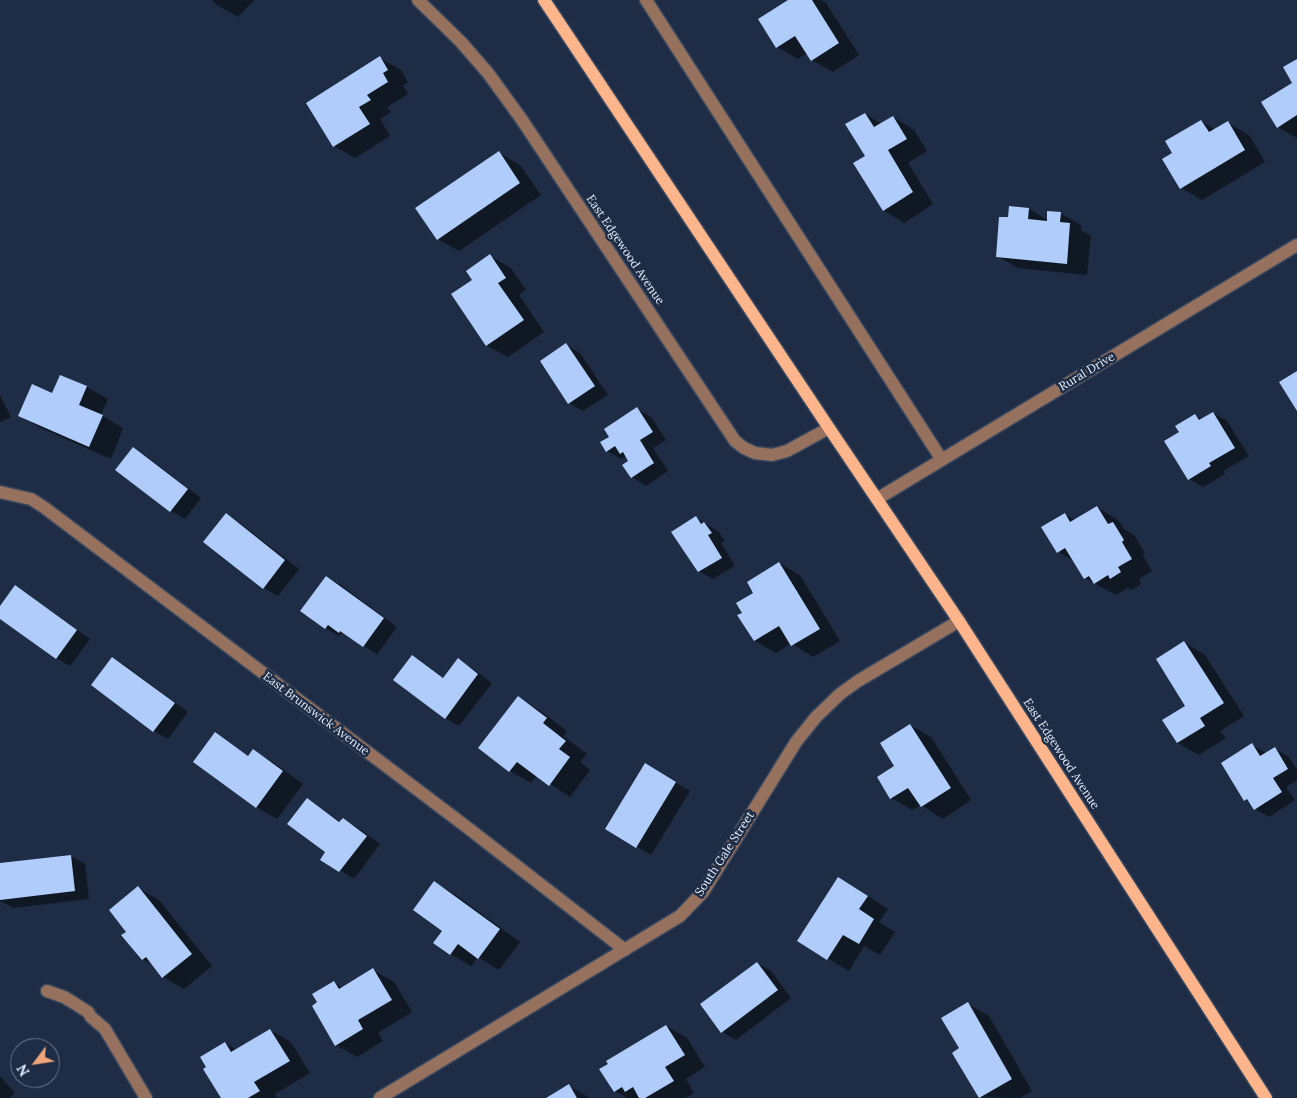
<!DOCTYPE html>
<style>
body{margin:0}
#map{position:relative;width:1297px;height:1098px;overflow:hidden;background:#1e2d45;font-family:Lora,serif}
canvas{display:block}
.north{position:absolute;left:10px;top:1038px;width:50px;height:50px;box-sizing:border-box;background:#1e2d45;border:1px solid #6c7a8f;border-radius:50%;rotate:239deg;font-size:14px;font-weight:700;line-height:20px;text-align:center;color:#e2edfd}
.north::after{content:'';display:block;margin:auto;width:18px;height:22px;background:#efa378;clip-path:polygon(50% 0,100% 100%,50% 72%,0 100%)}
</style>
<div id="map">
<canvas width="1297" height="1098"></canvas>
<div class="north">N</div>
</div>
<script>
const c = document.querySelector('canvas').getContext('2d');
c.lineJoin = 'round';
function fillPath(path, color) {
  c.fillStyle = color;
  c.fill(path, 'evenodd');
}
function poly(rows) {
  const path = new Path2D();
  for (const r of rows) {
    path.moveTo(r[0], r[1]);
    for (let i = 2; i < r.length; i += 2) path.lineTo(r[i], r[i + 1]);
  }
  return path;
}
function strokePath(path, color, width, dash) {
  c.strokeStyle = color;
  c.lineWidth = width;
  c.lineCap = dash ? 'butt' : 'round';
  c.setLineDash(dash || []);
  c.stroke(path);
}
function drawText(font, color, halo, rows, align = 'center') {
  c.font = font + ' Lora,serif';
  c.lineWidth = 5;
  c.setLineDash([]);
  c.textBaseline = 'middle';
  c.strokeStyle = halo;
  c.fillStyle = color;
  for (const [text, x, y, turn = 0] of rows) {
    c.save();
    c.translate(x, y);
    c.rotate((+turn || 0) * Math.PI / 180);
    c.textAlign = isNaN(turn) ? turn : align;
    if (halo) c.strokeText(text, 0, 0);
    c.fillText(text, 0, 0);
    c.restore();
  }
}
const shadow = poly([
 [212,0,254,0,238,17,217,5],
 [791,0,821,0,826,3,859,55,833,72,812,60,807,53,798,59,777,47],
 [380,58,401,70,408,82,403,86,408,94,387,107,391,112,380,119,390,136,355,158,334,146],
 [1297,60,1297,138,1278,127,1294,83],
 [865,114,882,124,893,117,914,130,927,151,908,163,933,204,904,223,883,210,866,157],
 [1201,121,1216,130,1228,123,1249,135,1265,162,1202,200,1181,188,1174,154],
 [499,153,520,165,541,195,459,251,438,239],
 [1029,209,1048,220,1060,213,1081,225,1081,230,1091,236,1087,275,1018,268,997,256,1009,219],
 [490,256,511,268,526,290,519,295,544,332,508,357,486,345,474,280],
 [566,345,580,353,608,395,583,411,569,403],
 [87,387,108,399,101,415,123,428,111,459,41,428,20,416,53,395],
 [0,395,11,417,0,422],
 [637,409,651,417,666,440,653,448,668,471,646,486,632,477,630,461,626,456,621,459,607,451,611,437],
 [1213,413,1227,421,1249,456,1223,471,1225,474,1203,487,1189,479,1181,433,1195,415,1202,420],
 [133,449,147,457,201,498,185,519,171,511],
 [1097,507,1118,520,1124,529,1134,535,1145,553,1142,554,1152,571,1139,579,1141,584,1132,590,1128,588,1116,595,1085,578,1076,562,1058,552,1065,514,1075,520],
 [226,515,240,523,299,569,278,596,264,588],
 [696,518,719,532,725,541,721,543,735,566,713,579,699,571,673,532],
 [779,563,800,575,840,641,813,657,791,643,776,653,755,641,743,613,755,593],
 [327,577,341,585,397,627,377,654,342,633,339,636,325,628],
 [15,587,29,595,90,639,70,666,56,658,0,618,0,608],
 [1184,642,1205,655,1244,716,1220,731,1226,738,1199,755,1178,743,1164,721,1187,706],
 [413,656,444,678,458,660,472,668,492,683,459,726,445,718],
 [112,658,126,666,188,712,168,739,154,731,92,685],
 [518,698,539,710,567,731,563,736,587,754,580,762,590,770,570,797,537,775,531,783,510,771],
 [910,725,931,737,971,800,943,819,921,805,912,810,891,798,896,767],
 [215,734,249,756,253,751,274,763,303,784,277,819,256,807],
 [1252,745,1266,753,1275,749,1289,757,1297,770,1297,780,1286,787,1295,800,1269,817,1255,809,1252,804,1245,800],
 [660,773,690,791,651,855,607,829],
 [307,799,341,822,343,819,357,827,380,844,354,879,322,859,327,852],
 [71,856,85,864,89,899,13,908,0,901,0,865],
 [435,883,456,895,520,942,499,970,478,957,471,966,450,954,444,931],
 [138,888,159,900,212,966,184,989,163,977,155,966,143,959,128,932],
 [859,890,888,909,879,922,895,932,880,955,864,946,849,971,798,941],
 [757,963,771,971,791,998,736,1040,722,1032],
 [373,970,394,982,412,1012,378,1033,383,1041,357,1057,336,1045,334,982,343,988],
 [968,1004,989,1016,1032,1091,1020,1098,980,1097],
 [666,1026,687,1038,705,1067,686,1079,694,1093,685,1098,627,1098,615,1091],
 [270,1030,291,1042,310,1073,275,1094,277,1098,223,1098,225,1043,237,1050],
 [0,1076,15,1093,10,1098,0,1098],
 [569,1086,590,1098,549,1098]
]);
const building = poly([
 [788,0,812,0,839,43,811,61,795,36,776,48,758,19],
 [380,56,388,70,383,73,388,82,367,95,371,100,359,107,370,124,333,147,306,103],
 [1297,59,1297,115,1277,128,1261,102,1292,83,1283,67],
 [865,113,874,127,893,116,907,139,888,150,913,192,883,211,853,163,865,156,845,124],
 [1201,120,1209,132,1228,121,1245,150,1180,189,1162,159,1172,153,1165,141],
 [499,151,520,183,437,240,415,208],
 [1009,206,1029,208,1028,219,1047,221,1047,211,1061,212,1060,222,1070,223,1067,264,996,257,999,217,1008,217],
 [490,254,506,278,498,283,524,320,486,346,451,294,472,280,466,271],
 [566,343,595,386,568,404,540,361],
 [1297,371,1297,411,1279,382],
 [60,375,87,386,79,405,103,415,89,447,18,416,32,384,52,393],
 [637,407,653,432,640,440,654,463,631,478,622,465,628,461,623,452,620,454,615,446,606,452,600,442,609,437,604,429],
 [1213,412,1235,448,1209,463,1211,466,1188,480,1164,441,1179,432,1175,426,1195,414,1199,420],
 [133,447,188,489,170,512,115,470],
 [1097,506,1108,524,1113,522,1124,540,1122,542,1132,559,1118,567,1121,572,1110,579,1108,575,1094,584,1089,576,1084,579,1065,548,1057,553,1041,527,1065,513,1070,522],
 [226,513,285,560,263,589,203,542],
 [696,516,701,524,704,522,712,533,708,535,722,558,698,572,671,532],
 [779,562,820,629,791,646,779,626,754,641,737,615,742,613,736,603,753,593,747,582],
 [326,576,384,618,363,647,340,631,339,633,328,625,325,629,300,611],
 [15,585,77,630,56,659,0,619,0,606],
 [1184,641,1224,703,1200,718,1205,726,1177,743,1162,720,1185,706,1156,659],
 [412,655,443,678,458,658,478,674,445,719,393,680],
 [112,657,175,703,153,732,91,685],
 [518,696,547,718,543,723,566,741,559,749,570,757,549,786,517,762,509,772,478,748],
 [910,724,951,788,921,807,908,788,890,799,877,777,894,766,880,743],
 [215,732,248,756,253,749,283,771,256,808,193,762],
 [1252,743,1260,756,1275,747,1288,769,1273,778,1282,792,1254,810,1247,799,1244,801,1221,763],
 [645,763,676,782,636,848,605,829],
 [307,798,339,822,343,818,367,836,339,872,320,860,325,852,287,824],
 [71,855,75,891,0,900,0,863],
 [838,877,868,896,859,909,874,919,859,944,843,935,827,960,797,941],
 [434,881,500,929,478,959,458,944,450,955,433,943,442,931,413,910],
 [138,886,192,954,162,978,146,957,142,960,121,935,126,932,109,910],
 [757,962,778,990,721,1033,700,1004],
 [373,968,392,1000,358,1020,363,1029,335,1046,312,1006,317,1002,312,994,334,981,339,989],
 [968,1002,1012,1079,979,1098,952,1053,959,1048,941,1018],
 [666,1025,685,1055,665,1067,674,1081,645,1098,639,1098,633,1087,625,1092,622,1087,614,1092,599,1069,608,1064,606,1061],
 [270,1029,290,1061,254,1082,260,1091,248,1098,221,1098,203,1069,206,1067,200,1057,225,1042,231,1052],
 [569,1084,577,1098,546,1098]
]);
const minor = poly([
 [418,0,461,42,488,73,522,120,735,441,744,448,755,453,772,455,787,451,829,428],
 [646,0,942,460],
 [0,492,31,499,45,508,468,828,625,950],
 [877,499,1297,245],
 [47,991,64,997,74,1003,88,1012,91,1017,105,1029,146,1098],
 [380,1098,680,916,703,892,796,742,816,717,840,694,858,681,959,621]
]);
const major = poly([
 [544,0,829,428,959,621,1266,1098]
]);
const streetNames = [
 ["East Edgewood Avenue",625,250,56],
 ["Rural Drive",1087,372,-31],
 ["East Brunswick Avenue",316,714,37],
 ["East Edgewood Avenue",1061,754,57],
 ["South Gale Street",725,854,-57]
];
fillPath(shadow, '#0007');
fillPath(building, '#afccfa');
strokePath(minor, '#39485f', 15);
strokePath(major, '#39485f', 15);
strokePath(minor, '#95715e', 12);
strokePath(major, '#ffb58c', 12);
drawText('12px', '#e2edfd', '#1e2d45', streetNames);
</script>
